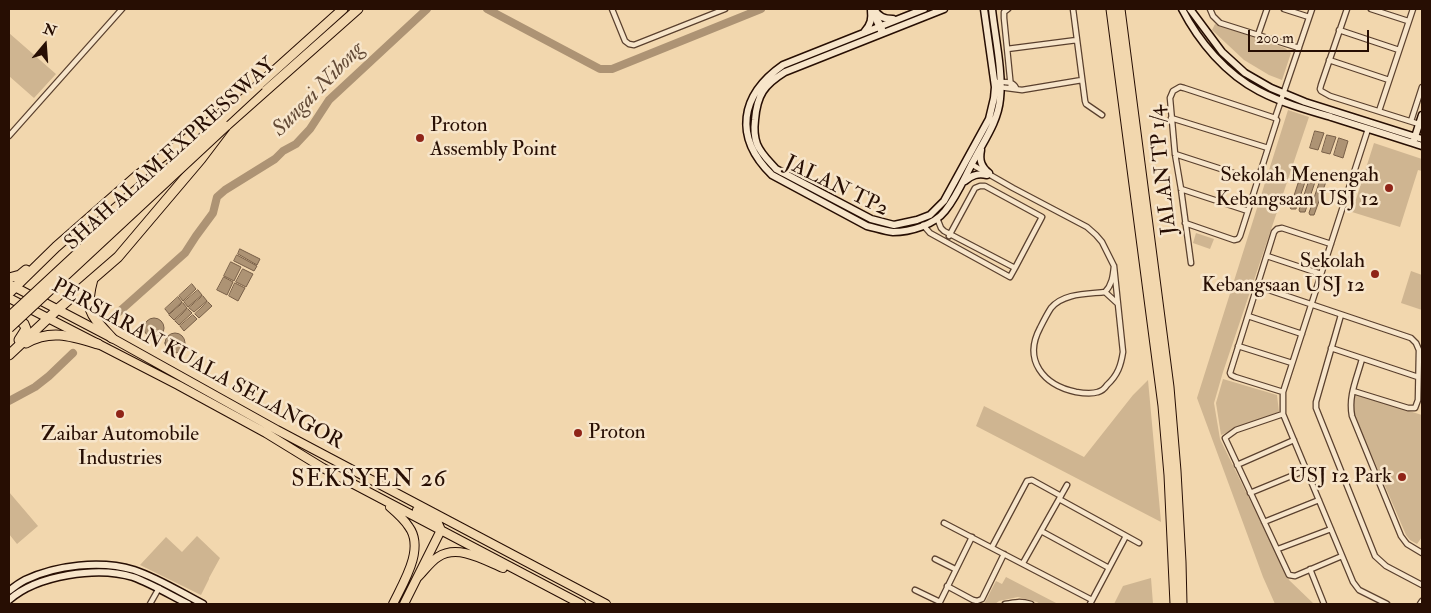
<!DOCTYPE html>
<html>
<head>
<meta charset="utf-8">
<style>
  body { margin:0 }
  #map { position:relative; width:1431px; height:613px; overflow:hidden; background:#f2d7ae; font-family:"IM FELL Double Pica",serif }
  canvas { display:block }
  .frame { position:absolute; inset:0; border:10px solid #270e03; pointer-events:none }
  .north { position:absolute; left:20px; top:20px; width:50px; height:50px; -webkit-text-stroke:4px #f7e5ca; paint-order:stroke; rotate:18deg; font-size:14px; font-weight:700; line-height:20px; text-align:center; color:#270e03 }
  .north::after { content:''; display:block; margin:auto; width:18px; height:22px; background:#270e03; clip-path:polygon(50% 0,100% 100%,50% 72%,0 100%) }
  .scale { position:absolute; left:1248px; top:30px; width:121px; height:22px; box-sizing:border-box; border:2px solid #270e03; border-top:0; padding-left:6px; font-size:15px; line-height:18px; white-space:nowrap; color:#270e03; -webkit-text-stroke:4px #f7e5ca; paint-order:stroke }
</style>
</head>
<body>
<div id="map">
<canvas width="1431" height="613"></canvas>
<div class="frame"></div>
<div class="north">N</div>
<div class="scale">200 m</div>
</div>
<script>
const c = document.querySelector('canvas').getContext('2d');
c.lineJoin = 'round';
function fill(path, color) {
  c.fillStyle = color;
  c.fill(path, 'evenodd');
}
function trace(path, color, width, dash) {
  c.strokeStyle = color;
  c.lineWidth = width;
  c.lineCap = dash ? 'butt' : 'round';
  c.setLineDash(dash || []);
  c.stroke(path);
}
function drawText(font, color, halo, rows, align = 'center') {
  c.font = font + ' "IM FELL Double Pica",serif';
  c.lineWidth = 5;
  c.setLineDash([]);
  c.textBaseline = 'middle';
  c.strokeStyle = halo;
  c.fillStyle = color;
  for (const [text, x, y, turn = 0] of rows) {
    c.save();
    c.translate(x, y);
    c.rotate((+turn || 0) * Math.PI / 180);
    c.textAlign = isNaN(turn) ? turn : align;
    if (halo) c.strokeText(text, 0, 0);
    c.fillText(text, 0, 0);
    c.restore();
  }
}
const green = new Path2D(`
  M1215,24L1285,48L1291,53L1282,80L1269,75L1244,60L1212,30Z
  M9,33L56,74L34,98L9,76Z
  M1288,110L1309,117L1223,372L1214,403L1220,439L1289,580L1314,604H1275L1263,577L1197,398Z
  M1374,143L1422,159V171L1418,170L1400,227L1352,212Z
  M1196,233L1214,239L1210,249L1193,243Z
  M1411,271L1422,275V310L1401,303Z
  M1223,379L1277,395L1279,412L1221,435L1216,403Z
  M1148,380L1161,522L976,426L984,406L1084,457L1133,395Z
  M1354,394L1422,415V537L1417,544L1410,540L1406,535L1355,416L1353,408Z
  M9,492L38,526L17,544L9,534Z
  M197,536L220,558L209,578V579L201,595L140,565L166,537L182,552Z
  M1006,577L1058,604H1040L1037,602L1018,597L999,601L995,604H984L996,581L1002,584Z
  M1151,578L1153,604H1114L1123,586Z`);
const water = new Path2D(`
  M1315,131L1324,133L1318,150L1310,148Z
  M1327,135L1336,137L1330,154L1322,152Z
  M1339,138L1348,141L1343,158L1334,155Z
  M1304,170L1307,171L1308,173L1296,209H1291L1290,208L1302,171Z
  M1313,172L1316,173L1317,176L1305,212H1300L1299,210L1311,174Z
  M1323,175L1326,176L1327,179L1314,215H1310L1309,213L1321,177Z
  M240,249L260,259L257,265L238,254Z
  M237,255L257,266L254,271L234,261Z
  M231,262L241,267L234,281L224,276Z
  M243,269L253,274L246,287L236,282Z
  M224,277L233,282L227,295L217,290Z
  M235,283L245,288L238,301L229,296Z
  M192,284L196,289L183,301L179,296Z
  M198,290L202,295L188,307L184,302Z
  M203,296L207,301L194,312L189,308Z
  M178,297L182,302L169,314L165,309Z
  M208,302L212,306L199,318L195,314Z
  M183,303L187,308L174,320L169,315Z
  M188,309L192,313L179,325L175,321Z
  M193,315L197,319L184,331L180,326Z
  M144 328a10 10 0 1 1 20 0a10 10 0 1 1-20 0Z
  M165 343a10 10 0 1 1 20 0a10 10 0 1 1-20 0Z`);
const river = new Path2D(`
  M487,9L600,69H612L761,9
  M111,319L185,253L196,236L213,213L217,197L225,190L275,159L283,151L296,144L310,129L329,100L427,9
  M9,401L35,387L49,376L73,353`);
const street = new Path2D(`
  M612,9L625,41L629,44L634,45L725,9
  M1008,9L1004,12V18L1011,88
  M1073,9L1085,101L1086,104L1102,115
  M1210,9L1213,16L1220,23L1299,48
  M1284,9L1309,17
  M1347,9L1321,85L1320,89L1321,91L1330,96L1422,125
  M1371,9L1408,21
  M875,12L884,32
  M873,14L881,33
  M1339,30L1399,50
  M1258,35L1267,9
  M1007,49L1077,40
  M1329,60L1389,80
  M998,82C1006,82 1013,81 1016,88
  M999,87L1022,90L1082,80
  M1379,111L1413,9
  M1171,118L1268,148
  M1411,121L1422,87
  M1368,129L1283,392V414L1353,582L1359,590L1387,604
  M9,136L122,9
  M1175,154L1258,181
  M971,164L1013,188L1087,227L1096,235L1102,242L1114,266L1123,352C1121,365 1118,375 1107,385C1105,388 1102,391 1098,392C1092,394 1082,393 1076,392C1043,385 1023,360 1040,328C1043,322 1047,314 1051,308C1063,293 1088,294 1105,292C1112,285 1113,276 1114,266
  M1181,189L1248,211
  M1185,223L1234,240L1238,239L1240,236L1277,120L1275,118L1312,9
  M923,225L930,233L1010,277L1015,268L944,231L941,228L937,218
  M949,236L975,188L980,186H985L1042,217L1015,268
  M1267,256L1321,274
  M1191,263L1181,189L1175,154L1170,98L1173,91L1180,87L1184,88L1275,118
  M1257,286L1411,338L1416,343L1419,350L1418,400L1415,408H1408L1353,391
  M1105,292L1117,303
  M1341,315L1316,402V408L1375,556L1386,566L1422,585
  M1248,316L1302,334
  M1238,346L1292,363
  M1331,348L1418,377
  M1362,359C1357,378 1348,396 1352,416L1401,536L1407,544L1422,553
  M1283,392L1235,377L1231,375L1230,373L1274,232L1277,229L1282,228L1331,244
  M1283,414L1236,430L1225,438L1289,575L1295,576L1342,556
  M1237,465L1294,440
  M1250,493L1306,470
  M1059,499L1139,543
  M1264,522L1319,500
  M944,523L1092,600
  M1041,531L1109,568
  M992,547L1027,481L1032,480L1061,496
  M1278,549L1331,529
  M935,559L955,569
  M1023,563L1067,485
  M1310,569L1324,604
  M947,586L973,600L977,601L982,599L1004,554
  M915,590L940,602
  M150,604L159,588
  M939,604L972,537
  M1005,604C1015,602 1021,601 1031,604
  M1090,604L1126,536
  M1420,604L1422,601`);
const secondary = new Path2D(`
  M874,9C879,17 884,19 893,19
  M924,9L783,65C740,95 733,137 772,175L867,226C876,228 884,231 893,232C910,232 934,225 945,211C958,195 965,176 975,158C985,139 998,121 1000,99C1003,72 995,37 992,9
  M944,9L785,72C764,85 757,95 755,120C754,128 754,136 757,144C761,154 769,161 776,169L871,219L894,225L917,220L930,215L944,201L989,119L994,98L995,87L984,9
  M1182,9C1199,42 1226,74 1259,91C1282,103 1307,110 1331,117C1362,127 1392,136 1422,146
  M1190,9L1222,52L1245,73L1271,88L1305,102L1422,139
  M865,31C871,24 872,19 871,10
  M1414,140L1422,115
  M981,150C979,160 981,167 989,173
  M965,181C972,175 978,173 987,175
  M9,591C14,587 19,583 25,580C56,565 101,560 134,570C158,578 180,592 203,604
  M9,600C37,575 98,566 133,577C152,584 170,595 188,604`);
const primary = new Path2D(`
  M9,284L112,338L277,430L606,604
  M9,298L178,385L266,433L323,468L581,604
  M390,507C397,513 404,519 409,527C425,549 403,583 393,604
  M417,510L437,521L441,530
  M418,577C425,570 430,562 438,557C458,544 484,560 503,568
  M404,604L441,530`);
const highway = new Path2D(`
  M1111,9L1163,406L1169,475L1175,604
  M1120,9L1169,387L1176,471L1181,562L1182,604
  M254,89L343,9
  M9,278L20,275L26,270
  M93,279C84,311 91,315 112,338
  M9,293L56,247L138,175L235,103
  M13,316L24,324L26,329L19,340
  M26,343C51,329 71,336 98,344
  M9,355L58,309L118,257L201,159L226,126L358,9`);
const highwayBridge = new Path2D(`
  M9,317L259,85
  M9,328L226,126`);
const markers = [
  [420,138,5,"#8f2418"],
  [1389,188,5,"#8f2418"],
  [1375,274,5,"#8f2418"],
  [120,414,5,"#8f2418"],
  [578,433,5,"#8f2418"],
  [1402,477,5,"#8f2418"]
];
const poiNames = [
  ["Proton",430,126,"left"],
  ["Assembly Point",430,150,"left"],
  ["Sekolah Menengah",1379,176],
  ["Kebangsaan USJ 12",1379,200],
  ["Sekolah",1365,262],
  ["Kebangsaan USJ 12",1365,286],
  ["Proton",588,433,"left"],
  ["Zaibar Automobile",120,435,"center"],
  ["Industries",120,459,"center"],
  ["USJ 12 Park",1392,477]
];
const streetNames = [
  ["SHAH ALAM EXPRESSWAY",171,155,-42],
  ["JALAN TP 1/4",1164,170,-96],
  ["JALAN TP2",836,187,26],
  ["PERSIARAN KUALA SELANGOR",197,365,29]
];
const waterNames = [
  ["Sungai Nibong",319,90,-46]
];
const quarterNames = [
  ["SEKSYEN 26",369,481]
];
fill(green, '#cfb591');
fill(water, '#ad9374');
trace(water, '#775e47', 1);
trace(river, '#ad9374', 8);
trace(street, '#5a402e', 7);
trace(secondary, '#270e03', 9);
trace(primary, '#270e03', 10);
trace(highway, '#270e03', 11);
trace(street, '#f7e5ca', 4.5);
trace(secondary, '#f7e5ca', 6);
trace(primary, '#f2d7ae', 8);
trace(highway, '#f2d7ae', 9);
trace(highwayBridge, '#270e03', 11, []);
trace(highwayBridge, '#f2d7ae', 9);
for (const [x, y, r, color] of markers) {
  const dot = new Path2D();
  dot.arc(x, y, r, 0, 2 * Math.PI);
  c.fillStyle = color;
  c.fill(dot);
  trace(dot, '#f7e5ca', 2);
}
drawText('21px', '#270e03', '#f7e5ca', poiNames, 'right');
drawText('21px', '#270e03', '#f7e5ca', streetNames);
drawText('italic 22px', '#634a36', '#f7e5ca', waterNames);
c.letterSpacing = '1px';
drawText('24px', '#270e03', '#f7e5ca', quarterNames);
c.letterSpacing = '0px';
</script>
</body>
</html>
